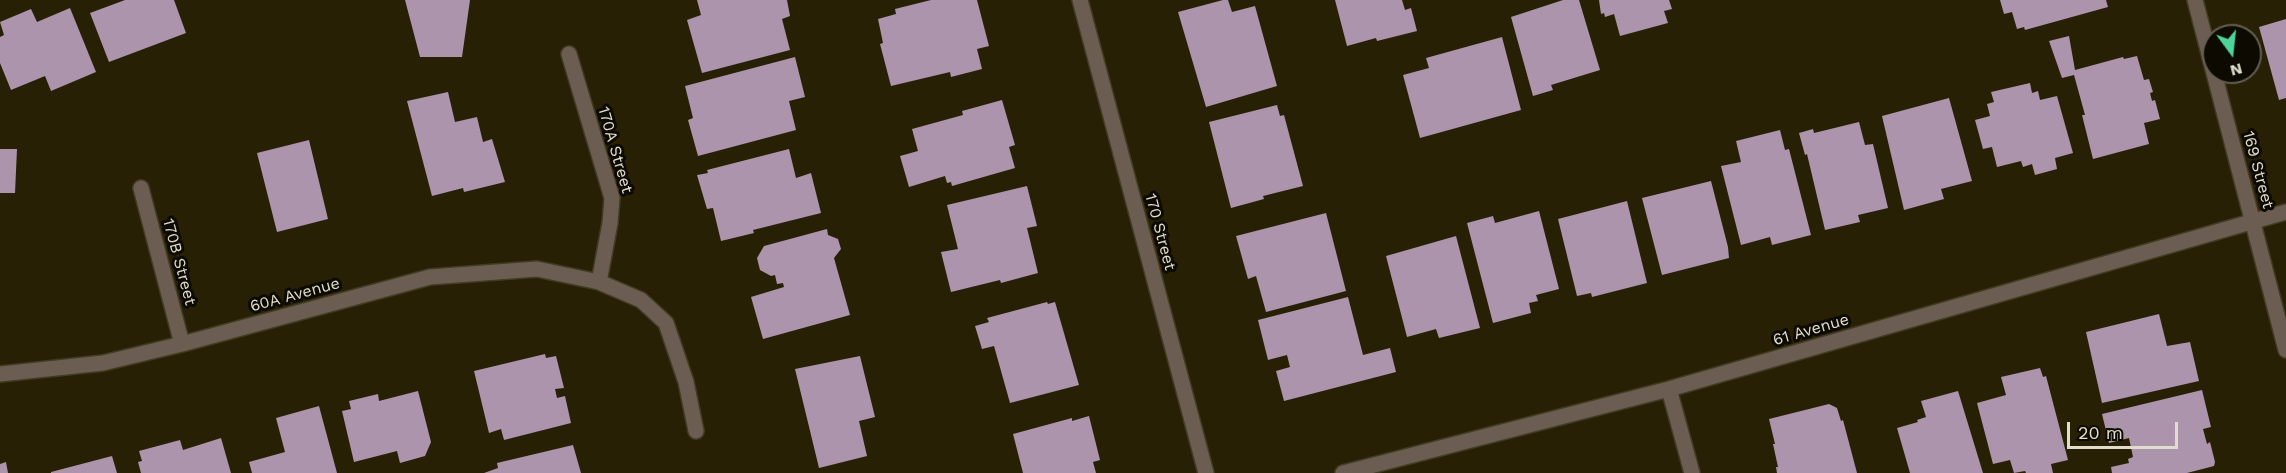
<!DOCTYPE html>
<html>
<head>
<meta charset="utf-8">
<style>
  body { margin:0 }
  #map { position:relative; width:2286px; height:473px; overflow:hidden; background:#282005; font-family:"Work Sans",sans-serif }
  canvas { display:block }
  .north { position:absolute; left:2202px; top:24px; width:60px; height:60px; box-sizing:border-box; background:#0d0a02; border:2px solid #625e53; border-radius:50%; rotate:165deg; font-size:16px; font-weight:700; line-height:24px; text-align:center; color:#e1ddcd }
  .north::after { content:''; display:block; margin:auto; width:21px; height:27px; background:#4ed399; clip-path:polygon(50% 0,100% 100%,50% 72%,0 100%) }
  .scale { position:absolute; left:2067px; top:422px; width:111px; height:27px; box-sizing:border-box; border:3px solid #e1ddcd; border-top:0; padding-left:8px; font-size:18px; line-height:21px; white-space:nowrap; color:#e1ddcd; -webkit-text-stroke:4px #0d0a02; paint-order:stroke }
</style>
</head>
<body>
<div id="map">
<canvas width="2286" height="473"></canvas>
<div class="north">N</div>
<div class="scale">20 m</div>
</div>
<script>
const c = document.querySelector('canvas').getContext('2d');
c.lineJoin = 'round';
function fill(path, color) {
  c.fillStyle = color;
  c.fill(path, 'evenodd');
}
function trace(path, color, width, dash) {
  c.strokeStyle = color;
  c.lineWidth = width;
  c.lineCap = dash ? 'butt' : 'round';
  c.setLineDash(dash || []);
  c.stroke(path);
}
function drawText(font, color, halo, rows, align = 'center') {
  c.font = font + ' "Work Sans",sans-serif';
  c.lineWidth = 6;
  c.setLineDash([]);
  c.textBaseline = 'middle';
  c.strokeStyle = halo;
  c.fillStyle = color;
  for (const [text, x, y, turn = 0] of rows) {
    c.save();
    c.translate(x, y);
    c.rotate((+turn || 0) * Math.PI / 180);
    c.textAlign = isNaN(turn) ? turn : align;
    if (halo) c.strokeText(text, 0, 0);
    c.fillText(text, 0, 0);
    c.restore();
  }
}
const building = new Path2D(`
  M125,0H174L186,33L109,62L90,13Z
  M405,0H470L462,57H420Z
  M697,0H787L790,16L782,19L790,50L702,73L687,20L701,15Z
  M931,0H977L989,46L977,49L982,69L951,77L950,72L891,86L880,44L883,43L878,19L896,14L895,9Z
  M1223,0H1228L1232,12L1255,6L1277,86L1206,107L1178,12Z
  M1335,0H1402L1405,10L1411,8L1417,31L1377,41L1376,38L1347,46Z
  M1563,0H1579L1600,70L1551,85L1553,90L1533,96L1511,17Z
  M1599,0H1669L1672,9L1664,11L1668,23L1620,36L1614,14L1605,17L1604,13L1601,14Z
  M2000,0H2106L2108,7L2025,30L2024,27L2017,29L2012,12L2004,14Z
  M70,8L96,72L51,91L45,76L11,90L0,63V37L4,35L0,22L31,9L37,22Z
  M2286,19V98L2279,100L2259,27Z
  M2069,36L2075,70L2123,57L2124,59L2137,56L2144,80L2149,79L2153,92L2150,93L2152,101L2155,100L2160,119L2144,123L2149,144L2093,159L2082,115H2085L2074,75L2062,78L2049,41Z
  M1502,37L1521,110L1420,138L1403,75L1429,68L1426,58Z
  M795,57L805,97L789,101L796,130L698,156L688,120L693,118L685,86Z
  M2030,83L2032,93L2038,91L2040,100L2057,96L2073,153L2055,158L2057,169L2035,175L2032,164L2023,167L2021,161L1997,167L1992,147L1983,149L1975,120L1990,116L1987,104L1994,102L1991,92Z
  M448,92L455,122L477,117L483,142L492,139L505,182L464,192L463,188L432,196L407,101Z
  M1949,98L1972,181L1941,189L1944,199L1904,210L1882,116Z
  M1002,100L1015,145L1009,147L1015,168L952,186L951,182L947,183L945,176L909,187L900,156L918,151L912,129L963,115L962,111Z
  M1277,105L1280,116L1284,115L1303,186L1263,196L1264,199L1231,208L1209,122Z
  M1859,122L1865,145L1873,144L1888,208L1858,215L1860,222L1825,230L1807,154L1805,155L1799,133L1813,129L1814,133Z
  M1780,130L1785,150L1789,149L1811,235L1772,245L1770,237L1741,245L1721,166L1741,162L1736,141Z
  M309,140L328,219L277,232L257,153Z
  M0,149H17L15,193H0Z
  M789,149L796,178L811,173L821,213L753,230L754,233L721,241L713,208L707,209L697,175L708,173L707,170Z
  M1711,181L1728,247L1729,258L1662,275L1642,198Z
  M1027,186L1037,226L1027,228L1038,273L1001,283L1000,280L951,292L941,252L958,249L947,205Z
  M1627,201L1647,283L1592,297L1591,293L1577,296L1558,219Z
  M1539,211L1559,289L1536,295L1538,301L1529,303L1531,313L1493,323L1467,223L1493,216L1495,223Z
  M1326,213L1346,291L1266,312L1256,276L1248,279L1236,236Z
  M827,229L828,235L838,239L841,249L834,258L850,315L763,339L751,297L784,287L783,283L777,284L775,275L771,276L760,270L757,258L764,246Z
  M1456,236L1480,328L1439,338L1436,329L1407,337L1386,256Z
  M1348,297L1363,355L1390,348L1396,372L1284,401L1276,371L1290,367L1287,355L1268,360L1258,320Z
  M1047,302L1048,304L1055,302L1079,385L1010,403L994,346L982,349L975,326L989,322L987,318Z
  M2159,314L2167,346L2190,342L2199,381L2102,403L2086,332Z
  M545,354L546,358L556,356L564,388L555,389L557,398L565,396L571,423L504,440L501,429L489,433L474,371Z
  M860,356L875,417L859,421L867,456L819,468L795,369Z
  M2040,368L2043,377L2046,376L2068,460L2051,464L2053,473H2026L2025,471L2014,473L2010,460L1993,464L1977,403L2006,395L2001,377Z
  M2202,390L2211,427L2203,429L2207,444L2210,442L2215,462L2214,466L2187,473H2112L2111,467L2129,463L2128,459L2133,457L2129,438L2109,443L2102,414Z
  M418,391L431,442L425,456L400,463L397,451L354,462L342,411L351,409L349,401L378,394L379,401Z
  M1958,391L1983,473H1910L1897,428L1918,422L1917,420L1926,417L1921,401Z
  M1829,404L1837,408L1841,421L1843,420L1857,473H1777L1776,467H1778L1773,444H1775L1769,419Z
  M319,406L337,473H252L249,462L285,452L276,418Z
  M1089,416L1100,460L1093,462L1096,473H1023L1013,434L1072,418V421Z
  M221,438L231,473H141L138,462L142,461L139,451L180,440L183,450Z
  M573,445L581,473H484L498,468L497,463Z
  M112,456L117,473H51V472Z
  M6,462L8,473H0V464Z`);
const minor = new Path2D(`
  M1080,0L1206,473
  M2195,0L2286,350
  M569,54L612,198L610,223L599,282
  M141,188L182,344
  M0,374L103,363L182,344L430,277L537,269L599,282L641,300L666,323L686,382L696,431
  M1669,389L1692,473
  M1343,473L1669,389L2286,212`);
const streetNames = [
  ["170A Street",615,150,74],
  ["169 Street",2258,170,75],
  ["170 Street",1160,232,75],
  ["170B Street",179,262,75],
  ["60A Avenue",295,295,-15],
  ["61 Avenue",1811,330,-16]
];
fill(building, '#ac94ac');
trace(minor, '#423a21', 18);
trace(minor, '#6b5d51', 15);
drawText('16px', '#e1ddcd', '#0d0a02', streetNames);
</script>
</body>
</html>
